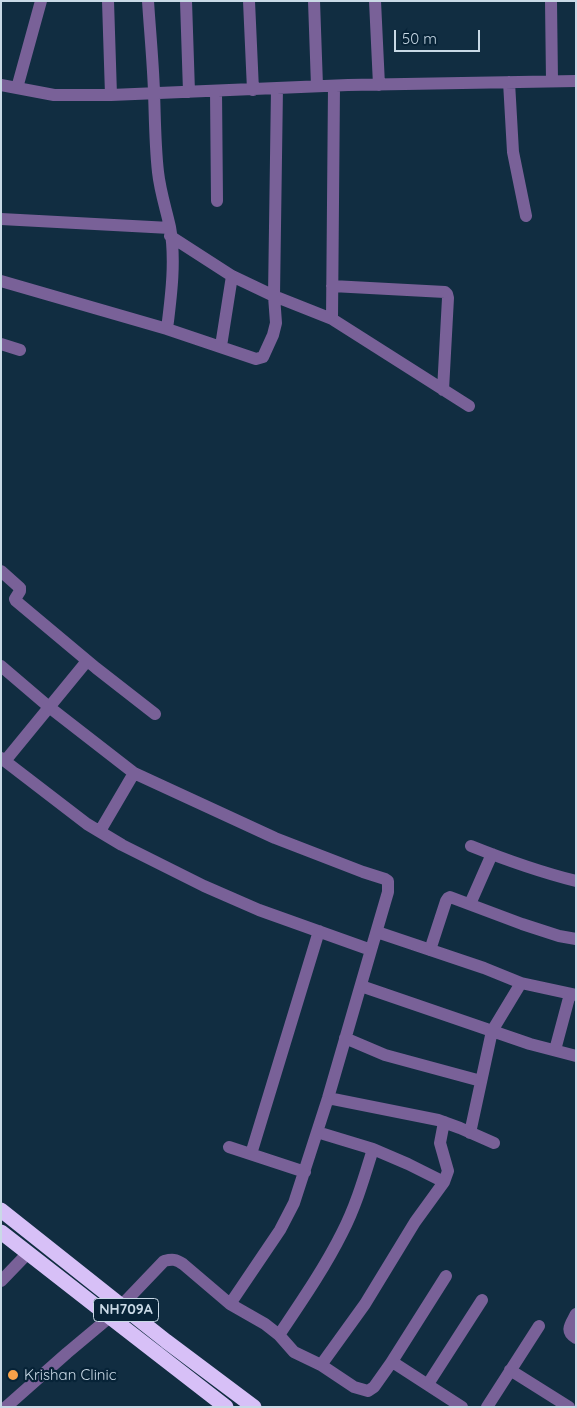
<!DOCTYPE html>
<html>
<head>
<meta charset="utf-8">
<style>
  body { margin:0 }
  #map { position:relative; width:577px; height:1408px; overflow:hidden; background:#112d41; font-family:Quicksand,sans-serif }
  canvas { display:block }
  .frame { position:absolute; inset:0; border:2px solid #c9d9e6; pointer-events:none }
  .scale { position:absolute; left:394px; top:30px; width:86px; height:22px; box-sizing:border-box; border:2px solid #c9d9e6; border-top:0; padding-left:6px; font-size:15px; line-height:18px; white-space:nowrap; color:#c9d9e6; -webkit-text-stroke:4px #072337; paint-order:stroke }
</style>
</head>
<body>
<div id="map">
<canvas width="577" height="1408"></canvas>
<div class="frame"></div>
<div class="scale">50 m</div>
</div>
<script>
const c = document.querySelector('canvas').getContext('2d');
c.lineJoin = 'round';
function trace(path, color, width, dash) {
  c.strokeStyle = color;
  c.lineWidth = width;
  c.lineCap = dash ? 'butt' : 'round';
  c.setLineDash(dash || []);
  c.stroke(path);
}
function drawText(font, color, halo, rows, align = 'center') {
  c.font = font + ' Quicksand,sans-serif';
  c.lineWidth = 4.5;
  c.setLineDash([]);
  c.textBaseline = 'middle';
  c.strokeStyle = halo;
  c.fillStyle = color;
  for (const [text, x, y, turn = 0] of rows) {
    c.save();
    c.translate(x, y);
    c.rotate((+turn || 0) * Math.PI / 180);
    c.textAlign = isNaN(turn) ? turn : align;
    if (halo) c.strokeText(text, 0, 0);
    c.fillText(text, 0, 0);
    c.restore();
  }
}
const minor = new Path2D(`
  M108,1L111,95
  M148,1C150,32 153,62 154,92C155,119 155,145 158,172C160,191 166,209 170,227C176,260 171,297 167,329
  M186,1L189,92
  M249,1L253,90
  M314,1L317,86
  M375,1L379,85
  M551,1L552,81
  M509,82L513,152L526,216
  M1,85L54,95H111L348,85L576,81
  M17,88L41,1
  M216,91L217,201
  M1,219L170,228
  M170,236L232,276L274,296L332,319L469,406
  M1,281L167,329L256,359L263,357L273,335L276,323L274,296L277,88
  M332,286L445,292L447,294L448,298L443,390
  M332,319L334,86
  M1,344L20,350
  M221,346L232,276
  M1,571L20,588V591L15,599L16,601L96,668L155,714
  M1,666L49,707L134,773L275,838L363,872L385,879L388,881V892L371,950
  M1,758L87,824L122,845L204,886L259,910L371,950L328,1098L294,1203L280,1230L230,1304L183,1264C176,1259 172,1259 164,1261L121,1306
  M5,761L87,661
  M100,831L134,773
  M471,846C506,860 540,872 576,881
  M470,904L492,854
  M377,932L484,968L521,983L576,995
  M430,950L446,901L448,898L450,897L522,924L559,936L576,939
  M361,986L530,1044L576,1056
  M345,1038L385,1055L481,1081
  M555,1050L570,994
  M328,1098L438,1120L460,1128L494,1143
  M317,1132L373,1149L408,1164L444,1182
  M470,1133L492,1031L521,983
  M229,1147L305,1172
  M251,1154L319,931
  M1,1281L28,1253
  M230,1304L265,1324L279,1335L294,1352L321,1365L354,1387L368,1391L374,1387L391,1363H394L462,1407
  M576,1314C571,1324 564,1331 576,1338
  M279,1335C301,1302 324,1269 342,1233C356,1206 364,1178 373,1149
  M391,1363L446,1276
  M321,1365L365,1304L415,1222L444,1182L448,1171L440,1143L444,1122
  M510,1370L569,1407
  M428,1384L482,1300
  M6,1407L67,1353L110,1317
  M487,1407L539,1326`);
const highway = new Path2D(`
  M1,1210L166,1341L254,1407
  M1,1232L110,1317L226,1407`);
const markers = [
  [13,1375,6,"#f7a149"]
];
const shields = [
  [126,1310,65]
];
const shieldNames = [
  ["NH709A",126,1310]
];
const poiNames = [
  ["Krishan Clinic",24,1375]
];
trace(minor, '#796198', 12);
trace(highway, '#d7c0f7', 15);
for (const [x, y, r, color] of markers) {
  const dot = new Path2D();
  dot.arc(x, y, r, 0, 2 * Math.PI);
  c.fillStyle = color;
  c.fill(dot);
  trace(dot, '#072337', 2);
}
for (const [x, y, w] of shields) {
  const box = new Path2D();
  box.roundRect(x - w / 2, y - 11.5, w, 23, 4);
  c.fillStyle = '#072337';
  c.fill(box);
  trace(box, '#c9d9e6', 1);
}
drawText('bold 14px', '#c9d9e6', null, shieldNames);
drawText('15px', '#c9d9e6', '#072337', poiNames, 'left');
</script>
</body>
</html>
